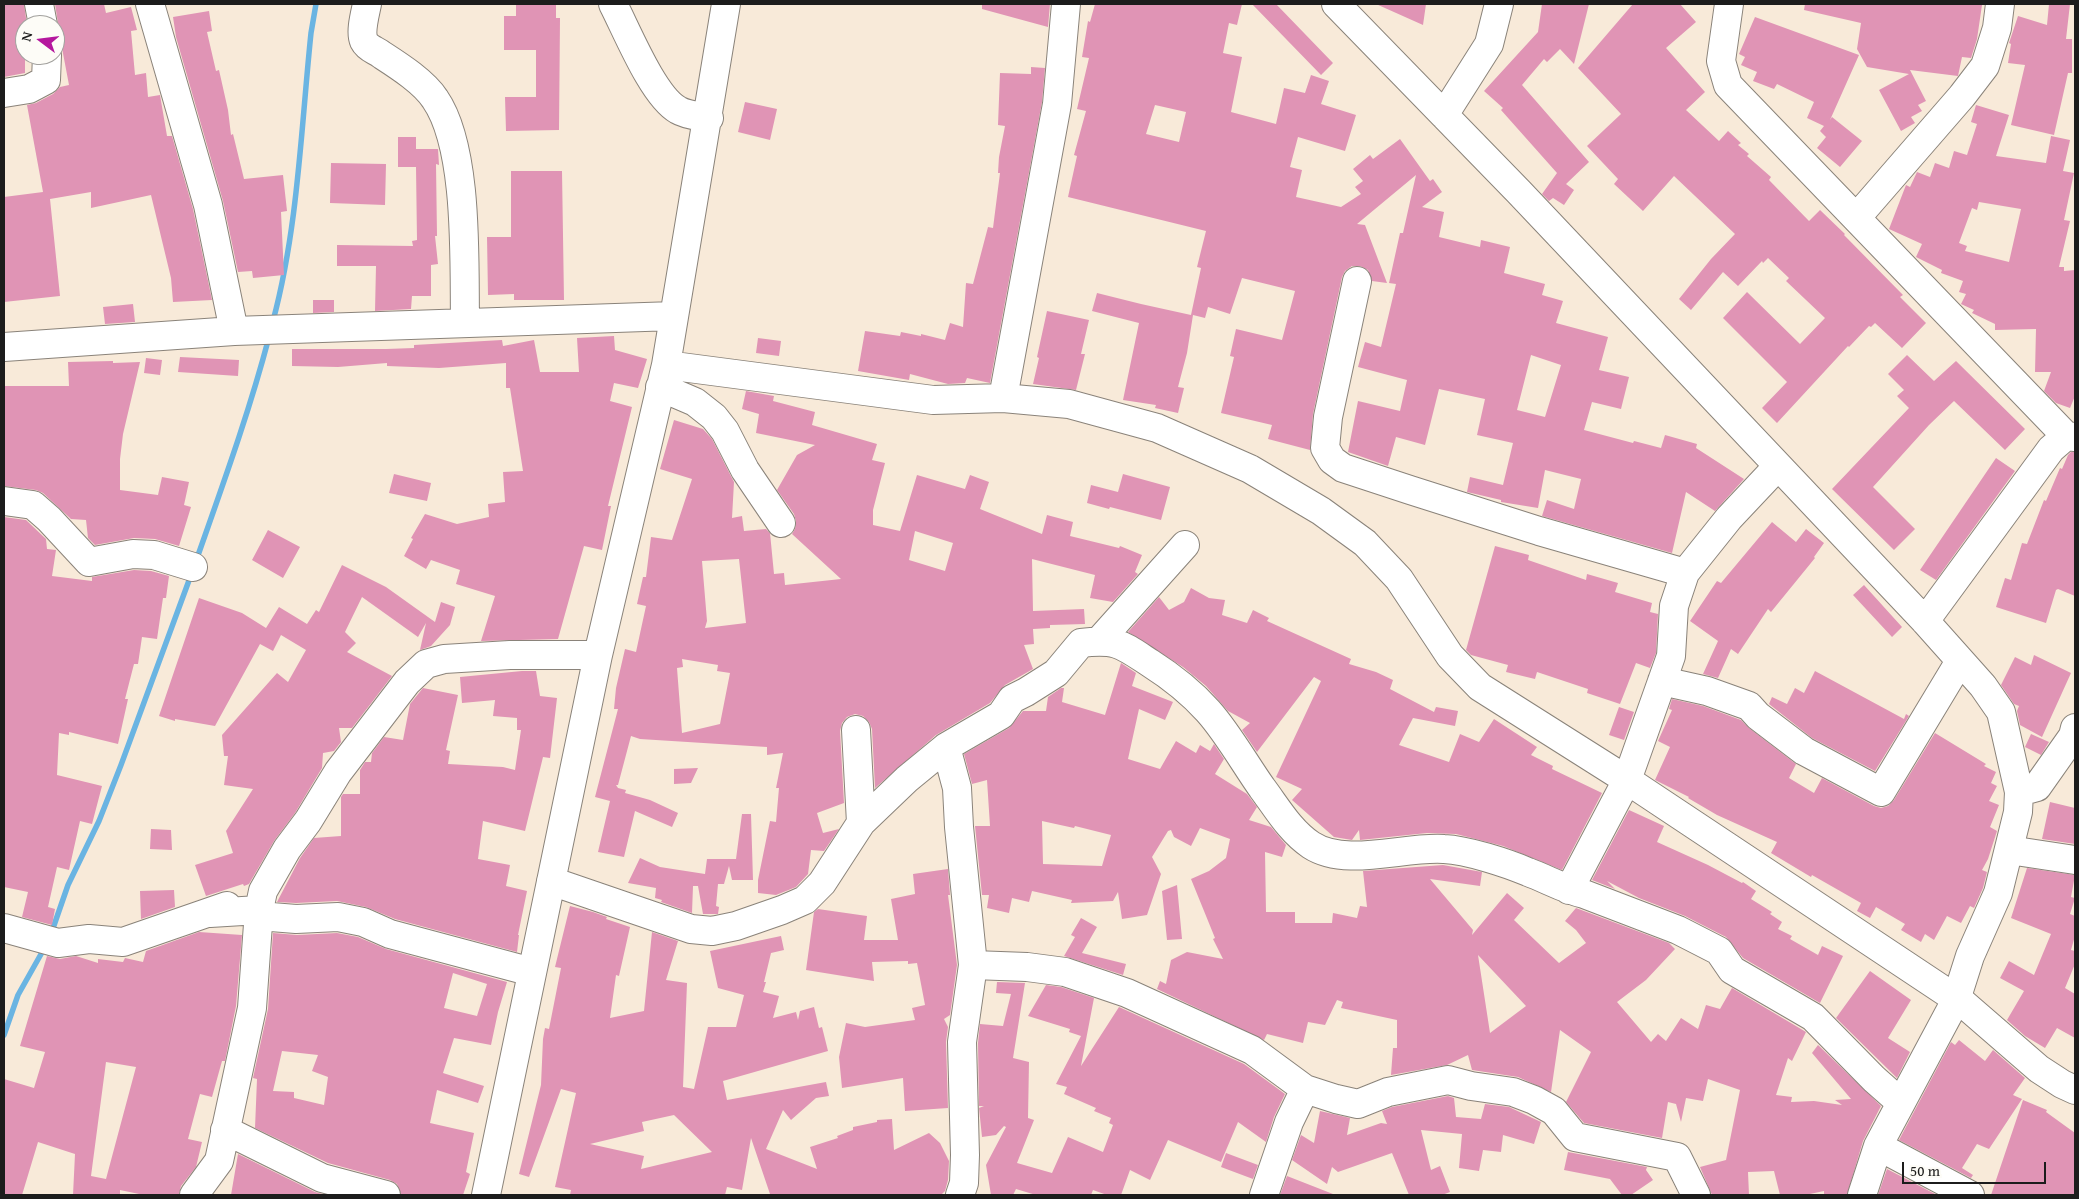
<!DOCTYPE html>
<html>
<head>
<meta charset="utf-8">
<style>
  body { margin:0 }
  #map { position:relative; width:2079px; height:1199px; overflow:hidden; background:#f8ead9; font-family:"Gentium Book Plus",serif }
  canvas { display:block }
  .frame { position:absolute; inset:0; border:5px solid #1c1c1c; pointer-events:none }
  .north { position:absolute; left:15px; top:15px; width:50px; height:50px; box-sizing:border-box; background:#fdfcf7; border:1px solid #a3a29f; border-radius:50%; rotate:285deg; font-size:14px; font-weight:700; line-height:20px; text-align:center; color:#1c1c1c }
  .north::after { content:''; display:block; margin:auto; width:18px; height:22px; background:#b5179e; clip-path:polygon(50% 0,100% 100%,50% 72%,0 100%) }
  .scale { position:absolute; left:1902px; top:1162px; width:144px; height:22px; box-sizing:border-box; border:2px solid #1c1c1c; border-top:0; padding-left:6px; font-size:15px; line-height:18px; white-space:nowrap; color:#1c1c1c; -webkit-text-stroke:4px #fdfcf7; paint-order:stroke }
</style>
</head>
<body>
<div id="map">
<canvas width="2079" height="1199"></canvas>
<div class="frame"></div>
<div class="north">N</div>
<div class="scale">50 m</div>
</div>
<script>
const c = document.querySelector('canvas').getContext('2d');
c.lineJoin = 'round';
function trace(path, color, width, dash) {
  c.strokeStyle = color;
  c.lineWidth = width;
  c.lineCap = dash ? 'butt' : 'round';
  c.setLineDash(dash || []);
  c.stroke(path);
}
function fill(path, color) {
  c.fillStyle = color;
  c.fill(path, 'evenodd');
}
const stream = new Path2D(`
  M273,321C298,228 301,129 311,33L316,4
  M196,561C222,487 249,413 269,337
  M51,934L68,885L99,821L121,765L191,575
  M4,1035L18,995L45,947`);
const building = new Path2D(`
  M4,4H24L27,25H25V73L4,77Z
  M55,4H104L106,13L131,7L137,30L131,31L135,75L146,73L148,97L160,95L167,136H172L193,209L212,300L173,302L171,278L151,195L91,208V192L50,199L60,296L4,302V197L43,192L27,105L36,103L53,94L60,87L69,85L62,48L57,44L55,34L58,23Z
  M516,4H556V18H560L559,130L506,131L505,97H536V50H504V16H516Z
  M982,4H1050L1048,27L982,9Z
  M1095,4H1242L1237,25L1229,23L1223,53L1242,57L1231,112L1276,124L1284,88L1305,93L1311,75L1329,81L1321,104L1356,115L1345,151L1298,137L1290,167L1302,170L1296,197L1341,207L1361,194L1355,187L1363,181L1353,169L1370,155L1373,159L1400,139L1430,181L1433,179L1442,192L1422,207L1444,212L1439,237L1480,247L1481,240L1510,247L1504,273L1545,284L1542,295L1563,301L1556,323L1608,337L1599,370L1629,377L1621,409L1592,402L1584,430L1633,443L1634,441L1661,448L1665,435L1697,444L1696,448L1744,479L1715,511L1686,492L1672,553L1542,516L1547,500L1574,509L1581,479L1545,470L1538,508L1501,502V500L1467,492L1470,477L1503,485L1513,443L1477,435L1485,399L1439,389L1425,445L1396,437L1388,466L1348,452L1358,401L1400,411L1407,380L1358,367L1365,342L1381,347L1396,284L1389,283L1400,233H1403L1416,175L1357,224L1365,225L1387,283L1372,281L1368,270L1360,266H1352L1345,271L1342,277L1313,414L1310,450L1268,439L1272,425L1221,413L1234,357L1230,356L1236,329L1282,340L1295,291L1242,278L1230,314L1208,307L1205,318L1193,315L1187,353L1178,387L1184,388L1178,413L1155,408L1156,405L1123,400L1139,323L1092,311L1097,293L1141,304L1191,315L1201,268L1197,267L1206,231L1068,197L1077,156L1074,155L1086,111L1077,109L1089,58L1082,57L1088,21L1090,22ZM1155,105L1186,112L1179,142L1146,134ZM1531,355L1561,365L1545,417L1517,410Z
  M1252,4H1276L1333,63L1321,75Z
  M1376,4H1426L1423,25Z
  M1542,4H1589L1574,64L1560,49L1547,62L1544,59L1522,85L1589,162L1566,184L1574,190L1564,205L1553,198L1549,201L1542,194L1557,173L1501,110L1503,108L1484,91L1538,32Z
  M1633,4H1680L1696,22L1666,48L1705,92L1686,110L1719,141L1728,131L1741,143L1738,145L1749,154L1747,156L1771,177L1769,180L1809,221L1820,210L1845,234L1844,235L1903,295L1900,297L1926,323L1902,348L1875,323L1871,327L1869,326L1849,347L1848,346L1777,423L1762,408L1787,382L1723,318L1747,292L1800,344L1825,318L1786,281L1789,278L1768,258L1763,263L1762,261L1738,286L1723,272L1691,310L1679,299L1711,259L1735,234L1674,176L1643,211L1614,184L1618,179L1587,146L1621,114L1578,68Z
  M1805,4H1972L1982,5L1977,39L1971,58L1962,57L1958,76L1910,70L1926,101L1918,105L1922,111L1911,117L1915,123L1901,131L1879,90L1909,74L1867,67L1857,49L1861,23L1804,10Z
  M2049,4H2070L2066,39H2072V73H2068L2054,135L2011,125L2025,65L2008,63L2011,44L2009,43L2018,16L2047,25Z
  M209,11L212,31L207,32L216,71L219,70L228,110L231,135L233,134L244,179L283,175L287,211L281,212L284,275L253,278L252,271L238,272L223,201L176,37L173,17Z
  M1755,17L1859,55L1830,120L1832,117L1862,141L1840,167L1817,148L1826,137L1820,131L1824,126L1807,118L1814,102L1777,84L1774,89L1753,81L1757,72L1741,65L1745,57L1739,54Z
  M1031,67L1045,68L1042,102L990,383L967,378L965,383L948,384L910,374L909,380L858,371L865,331L900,336L901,332L921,336V334L945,340L950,323L963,327L966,283L973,284L988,227L993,228L1000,173H998L999,157L1005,126L998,125L1000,73L1031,74Z
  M745,102L777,109L770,140L738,132Z
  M1976,105L2009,115L1996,156L2046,163L2051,136L2070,140L2063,171L2074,173L2064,220L2070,221L2059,267H2064V271L2075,270V396L2070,408L2056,403L2044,391L2051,372H2035L2036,329L1995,330V324L1972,313L1974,310L1961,304L1966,294L1959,292L1963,281L1941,273L1942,270L1916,257L1922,244L1889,229L1906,185L1910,187L1917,172L1930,177L1935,163L1949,168L1954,151L1967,155L1977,124L1971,122ZM1979,202L2021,209L2009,262L1965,251L1967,246L1959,243L1972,208L1977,210Z
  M398,137H416V149H438L439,165L436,164L437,236H435L438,264L431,265V296H412L411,309L375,311L376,266H337V245L413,246L412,241L417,240L416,167H398Z
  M331,163L386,164L385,205L330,203Z
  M511,171H562L564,300H514V294L488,295L487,237H511Z
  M313,300H334V312L313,313Z
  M133,304L135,322L105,324L103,307Z
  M1047,311L1089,320L1081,354H1085L1076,390L1033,384L1039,358L1037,357Z
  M614,336L615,350L647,359L638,388L614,383L610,401L632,407L608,506H611L602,550L584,546L558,639L481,641L495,596L456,584L460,570L431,560L426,569L404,556L413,539L411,538L425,514L457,524L489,517L488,504L505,502L503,472L523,471L510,388H506V363L439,368L387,366V363L338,367L292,366V349H386L414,348V345L502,340L503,346L534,340L540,372H579L577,338Z
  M758,338L781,341L779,356L756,353Z
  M1907,355L1934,381L1956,361L2025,429L2005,450L1954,401L1929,425L1873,487L1915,529L1894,550L1832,489L1909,408L1897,396L1904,390L1888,374Z
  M180,357L239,360L238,376L178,372Z
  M146,358L162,360L160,375L144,373Z
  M113,361V363L140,362L123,434L120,459V490L158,495L162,477L189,482L184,505L191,507L179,546L155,539L134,538L95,545L88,538L86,520L71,519L43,493L36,490L4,486V386H69L68,362Z
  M746,391L774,396L773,401L815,412L812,425L877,444L872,460L885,463L873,510V525L900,531L917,475L965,489L970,475L989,482L980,509L1042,534L1047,515L1073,522L1070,536L1119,548L1120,546L1142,555L1135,572L1138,574L1113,602L1090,598L1095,575L1032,559L1033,611L1084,609L1085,624L1050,625V628L1033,629L1034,644L1024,645L1033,669L1005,685L990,703L936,735L875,788L872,729L869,722L863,716L855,714L847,717L842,723L840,731L844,803L817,813L823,833L839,829L824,851L811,850L808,874L796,887L776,895L758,893V880L770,821L776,822L779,788H776L783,753L767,755V747L640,739L631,736L618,785H616L618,788L626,790L625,793L650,800L678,813L672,827L635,811L624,857L598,852L610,801L595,797L618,709H614L616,688L625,649L636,652L646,606L637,604L643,577H646L651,537L672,540L692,479L660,469L674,420L703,429L712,439L734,482L732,518L742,516L744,531L766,529L770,533L774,574L784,573L785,585L841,579L792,534L795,529L796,521L794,514L777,490L797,455L815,445L756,433L759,414L742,409ZM915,531L953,543L945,571L909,560ZM739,559L746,623L705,628L707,621L702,561ZM682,659L718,665L717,671L730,673L720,724L682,733L677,668L683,667Z
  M2071,452H2075V596L2058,589L2056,590L2046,623L1996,607L2005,578L2011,580L2022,543L2027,544L2044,500L2046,501L2060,468L2062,469L2068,455Z
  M1996,458L2015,471L1936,580L1920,570Z
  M394,474L431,483L427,501L389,493Z
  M1123,474L1170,487L1161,520L1110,507L1109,509L1087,503L1091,485L1118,492Z
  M4,517L26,520L46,539L47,549L56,550L52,576L92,581V577L134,570L151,571L169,576L166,598H163L157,639L142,637L138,664H134L125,699H128L118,744L69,732V735L59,733L57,775L102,786L92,824L80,821L69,870L57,867L48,907L55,909L52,925L22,917L28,892L4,887Z
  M1772,522L1796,542L1806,529L1824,543L1814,557L1815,558L1771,612L1768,609L1738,654L1731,649L1718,678L1703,674L1718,641L1690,621L1717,581L1721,583Z
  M268,530L300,547L283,578L252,560Z
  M1495,546L1529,555L1528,560L1586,580L1587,574L1618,583L1615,592L1652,603L1650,612L1658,614L1656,653L1650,668L1636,663L1620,704L1587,693L1588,689L1537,672L1535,679L1506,672L1508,665L1471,655L1466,650Z
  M342,565L386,587L435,622L441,602L455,607L450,625L431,646L420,650L426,623L418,637L362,597L345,632L356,643L347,652L392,676L352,728H339L341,742L334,751L323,753L322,768L295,813L274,841L249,884L244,886L243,884L206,896L195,865L233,853L226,831L253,789L224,785L228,756H224L222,735L277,673L288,682L306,650L281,635L273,651L260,644L215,726L175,719V721L159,716L199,598L242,613L266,628L279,607L307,624L316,610L319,612Z
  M1864,585L1902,627L1892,637L1853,595Z
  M1191,588L1209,598L1225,600L1222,615L1247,623L1253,610L1269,618L1267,621L1351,659L1349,664L1376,672L1393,680L1390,689L1434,712L1436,707L1458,711L1455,726L1413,718L1399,745L1449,762L1460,734L1479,742L1494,719L1537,747L1531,755L1553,766L1552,769L1602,793L1562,870L1503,846L1456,834L1427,833L1360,840L1359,830L1352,840L1334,837L1292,800L1302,789L1276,777L1321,681L1314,677L1257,752L1242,730L1250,723L1228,711L1206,686L1183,667L1128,632L1159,597L1169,610L1184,602Z
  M2034,655L2071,673L2042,737L2020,725L2017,711L2019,706L2014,704L2001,685L2015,657L2031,665Z
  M1121,663L1136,673L1132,686L1173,702L1165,720L1139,709L1128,759L1160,769L1176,741L1196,753L1200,745L1210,751L1214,744L1224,759L1215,774L1247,794L1257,807L1249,820L1271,827L1286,845L1282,857L1265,852L1266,912H1295V923H1332L1333,913L1357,918L1360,906L1367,907L1363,871L1443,865L1482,872L1480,886L1430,879L1473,930L1472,935L1507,893L1524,908L1514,920L1559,963L1586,943L1576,930L1565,921L1576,908L1669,943L1675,949L1646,980L1617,1002L1651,1042L1658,1034L1666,1041L1681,1018L1698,1029L1706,1005L1720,1009L1732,988L1806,1032L1792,1061L1788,1058L1776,1095L1792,1097L1791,1102L1814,1101L1842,1105L1835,1100L1851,1099L1812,1053L1818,1045L1881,1106L1863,1141L1847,1195H1824V1191L1805,1195H1780L1774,1171L1748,1172L1749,1195H1712L1700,1167L1726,1160L1740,1090L1708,1079L1703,1101L1686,1098L1681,1122L1676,1104L1668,1102L1662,1138L1584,1123L1566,1102L1591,1052L1560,1030L1551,1092L1518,1077L1472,1070L1468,1055L1447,1065L1391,1075L1393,1048H1397V1020L1341,1008L1343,1002L1337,1000L1325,1025L1308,1022L1303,1043L1267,1034L1264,1040L1157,989L1160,981L1166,984L1171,960L1187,952L1223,959L1213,939L1215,938L1191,879L1209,871L1226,858L1230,839L1200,828L1191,846L1174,837L1171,830L1168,831L1152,857L1161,874L1147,915L1122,919L1118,892L1113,901L1071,903L1072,900L1032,891L1029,902L1012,898L1009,913L987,908L989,895H982L975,826H990L987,780L972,784L964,754L1009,728L1023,711H1046L1048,697L1061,688H1064L1062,702L1105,715ZM1042,821L1074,828L1075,826L1111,835L1102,866L1043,864ZM1478,955L1526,1006L1490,1033Z
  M522,671H536L540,696L557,698L550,758L543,757L525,831L483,821L478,859L510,865L506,886L527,891L518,935H519L517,952L395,919L366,907L337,901L296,903L277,902L300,858L314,838L341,836V797L343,794H360V770L365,762H371L372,753L384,737L403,740L410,704L423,688L458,695L446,750L450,751L448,764L503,767L515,770L521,730H517V718L493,716L495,700L462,703L460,677Z
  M1815,671L1904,719L1906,714L1909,716L1875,771L1812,738L1769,704L1772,697L1787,704L1795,688L1804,693Z
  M1672,699L1703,706L1741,720L1749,728L1796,764L1789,778L1814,793L1822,778L1874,806L1881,808L1888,806L1894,800L1935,733L1986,764L1984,766L1996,772L1991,783L1997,786L1989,801L1999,805L1990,827L1997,831L1988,859L1982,870L1987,872L1983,888L1974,908L1970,906L1961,923L1947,916L1934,940L1925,934L1921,942L1901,930L1905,924L1876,907L1870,918L1857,911L1861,903L1812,875L1811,877L1771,853L1777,842L1717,815L1688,798L1689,797L1655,780L1670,747L1658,741L1672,710L1669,709Z
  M1619,707L1634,712L1624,740L1609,735Z
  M2031,734L2049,742L2041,755L2025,747Z
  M698,768L691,783L674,784V769Z
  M2050,802L2075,808V844L2042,839Z
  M1629,810L1664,826L1657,842L1708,865L1742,883L1743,882L1756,891L1751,899L1772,912L1770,914L1782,922L1778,929L1792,936L1790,939L1818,955L1822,946L1843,956L1820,1003L1743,958L1726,937L1685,916L1639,898L1607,881L1615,889L1592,880Z
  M742,814H751L753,880H732L729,866L724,884H718L716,906L719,907L718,914H703L698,886H693L692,913L661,902L662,900L655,898L656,888L628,883L640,858L660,867L705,874L707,859H736Z
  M151,829L171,830L172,850L150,849Z
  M2027,868L2075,875L2071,897L2075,898L2070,914L2075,916V936L2071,950L2075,951V964L2065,988L2075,994V1038L2057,1028L2045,1048L2025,1036L2007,1020L2024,991L2000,978L2009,961L2034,975L2051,934L2011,918Z
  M948,869L950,895H948L957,965L950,1015L944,1019L948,1027L946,1042L948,1108L905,1111L903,1078L842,1088L839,1057L846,1023L865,1027L915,1020L912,1008L925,1005L917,963L908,964V961L872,962L874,981L806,970L814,912L818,909L867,916L864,940H898L891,899L915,894L913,874Z
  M1177,885L1182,939L1167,940L1162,891Z
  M174,890L175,907L141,919L140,891Z
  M570,906L593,912L607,917L606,919L630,927L619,976L616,975L610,1018L644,1011L652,932L678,941L666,980L687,983L683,1087L694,1089L708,1027H736L744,995L718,988L710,951L781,936L784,950L771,953L764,982H766L763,992L779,996L773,1018L796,1012L798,1020L800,1011L814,1007L819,1028L822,1027L828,1051L723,1081L727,1100L826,1082L829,1096L816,1098L791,1120L783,1110L766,1149L817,1169L810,1147L838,1138L837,1136L853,1130V1127L877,1122V1120L892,1119L894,1150L929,1133L940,1143L949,1161L948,1180L945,1191L941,1195L770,1194L751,1138L742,1190L727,1187L725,1195H570L571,1190L555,1187L576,1093L561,1089L529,1177L519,1174L541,1085L543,1039L545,1028L549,1029L561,968L555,967ZM674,1115L712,1152L641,1169L644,1156L590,1144L644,1131L642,1122Z
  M1081,918L1097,927L1082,953L1126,964L1123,975L1064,956L1075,937L1071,935Z
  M199,932L242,935L236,1006L225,1061H222L212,1097L200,1094L188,1139L202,1142L196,1167L181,1186L179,1195H144L120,1190V1195H73L75,1154L38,1142L22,1195H4V1079L34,1088L45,1052L20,1046L47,956L60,959L76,956L98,963V959L123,962L125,958L143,962L146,951ZM106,1062L136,1067L106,1179L91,1176Z
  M273,933L297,935L337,933L358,937L386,949L507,982L498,1012L491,1045L454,1038L443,1073L484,1086L478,1103L437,1090L430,1123L474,1133L466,1172L470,1174L463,1195H401L397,1184L390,1180L328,1163L255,1128L257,1079L253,1078L268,1009ZM453,973L487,984L477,1016L444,1008ZM282,1051L318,1055L312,1071L328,1077L324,1105L294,1098V1092L273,1091Z
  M1870,971L1911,1000L1888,1038L1910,1052L1897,1078L1836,1018Z
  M997,982L1025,983L1013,1058L1029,1062L1028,1118L1034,1120L1017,1163L1052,1173L1068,1137L1103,1152L1113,1125L1109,1123L1111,1118L1094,1111L1096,1108L1064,1094L1067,1087L1056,1084L1081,1036L1069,1032L1070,1029L1028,1016L1046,985L1061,987L1094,998L1081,1066L1119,1007L1244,1064L1285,1094L1274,1117L1266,1142L1238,1122L1221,1162L1168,1140L1150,1180L1130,1170L1121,1195H1107L1093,1190L1091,1195H1036L1016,1189L1013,1195H991L986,1165L1006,1127L1004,1126L996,1135L982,1137L979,1108L984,1106H979L978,1043L980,1024L1003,1026L1011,994L996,993Z
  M1959,1040L1985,1061L1993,1050L2025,1078L2013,1095L2022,1099L1989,1149L1977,1144L1962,1168L1973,1175L1971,1178L1899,1140L1951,1042L1955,1045Z
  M1448,1096L1454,1098L1456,1117L1481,1119L1485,1104L1509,1107L1541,1122L1534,1144L1503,1135L1501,1152L1483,1150L1479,1171L1459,1168L1462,1134L1421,1130L1431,1170L1440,1166L1450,1192L1442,1195H1409L1392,1153L1338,1172L1332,1167L1327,1184L1292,1160L1301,1135L1314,1143L1320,1111L1350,1118L1347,1135L1381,1123L1387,1124L1382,1111L1392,1107Z
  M2023,1100L2047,1110L2046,1112L2075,1133V1195H1991Z
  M1568,1152L1647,1167L1646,1170L1653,1180L1631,1195H1622L1610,1179L1564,1170Z
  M1226,1153L1258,1165L1253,1179L1221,1167Z
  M238,1154L315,1192L326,1195H231Z
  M1887,1169L1937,1195H1878Z
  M1287,1176L1333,1194V1195H1280Z`);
const minor = new Path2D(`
  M39,4L43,25
  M150,4L208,205L234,331
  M367,4C365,14 360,32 364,41C368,49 376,50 382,55C399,66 424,82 435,99C469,148 464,263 465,323
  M613,4C627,31 653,96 678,110C686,115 699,116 709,118
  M1336,4L1519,192L1925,621L1983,686L2001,712L2019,792L2018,812L1998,893L1970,956L1956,1000L1878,1146L1862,1195
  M1729,4L1721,61L1728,85L2066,436L2075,437
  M4,93L29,89L46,80L47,55
  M1444,115L1489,44L1499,4
  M1857,217L1962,96L1985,66L1997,28L2000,4
  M1357,281L1328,417L1325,448L1332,460L1343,468L1410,490L1539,531L1685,573
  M4,347L234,331L674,316
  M666,365L933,400L1003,398L1069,404L1157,428L1250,469L1321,511L1365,543L1399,579L1450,656L1480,687L1627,780L1964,1004L2039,1069L2062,1084L2075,1090
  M660,387L695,402L714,417L725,431L745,470L781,523
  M1003,398L1057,104L1066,4
  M4,501L33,505L49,519L89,562L133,554L154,555L193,567
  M1925,621L2051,449L2066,436
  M1099,641L1185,545
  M1662,681L1707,691L1749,706L1758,716L1804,751L1881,792L1960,661
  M856,730L861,823
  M946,747L957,788L959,827L973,965L962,1042L965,1155L964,1183L960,1195
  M2019,792L2037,787L2073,736L2075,728
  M2009,850L2075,860
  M551,881L691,929L712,931L736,926L782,910L805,900L822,883L861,823L907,779L946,747L1001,715L1012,699L1026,692L1056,673L1081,643C1117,639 1121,644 1150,663C1172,677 1191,692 1208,711C1227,732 1245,764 1262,788C1277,808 1290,831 1311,845C1346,868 1404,846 1444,849C1467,850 1507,863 1528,872C1547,879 1564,889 1584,894L1678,930L1719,951L1732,970L1813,1017L1874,1079L1900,1102
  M1569,890L1627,780L1671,656L1674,606L1685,573L1729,518L1778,466
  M210,913L259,910L271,917L296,919L338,917L363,922L390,934L532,972
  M4,928L58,943L89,939L123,942L227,906
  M973,965L1027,967L1065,972L1127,993L1252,1050L1305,1089L1336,1099L1358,1104L1388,1092L1448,1080L1471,1086L1513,1092L1534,1100L1554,1111L1575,1137L1677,1157L1696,1195
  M225,1130L322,1178L386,1195
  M1878,1146L1970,1195
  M194,1195L219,1161L252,1008L259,910L263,891L287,849L308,821L338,772L407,682L426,664L444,659L510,655H598
  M486,1195L598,655L666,365L726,4
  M1264,1195L1289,1122L1305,1089`);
trace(stream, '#6ab4e2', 5.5);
fill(building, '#e094b5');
trace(minor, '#8a837a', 30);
trace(minor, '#fff', 28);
</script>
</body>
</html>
